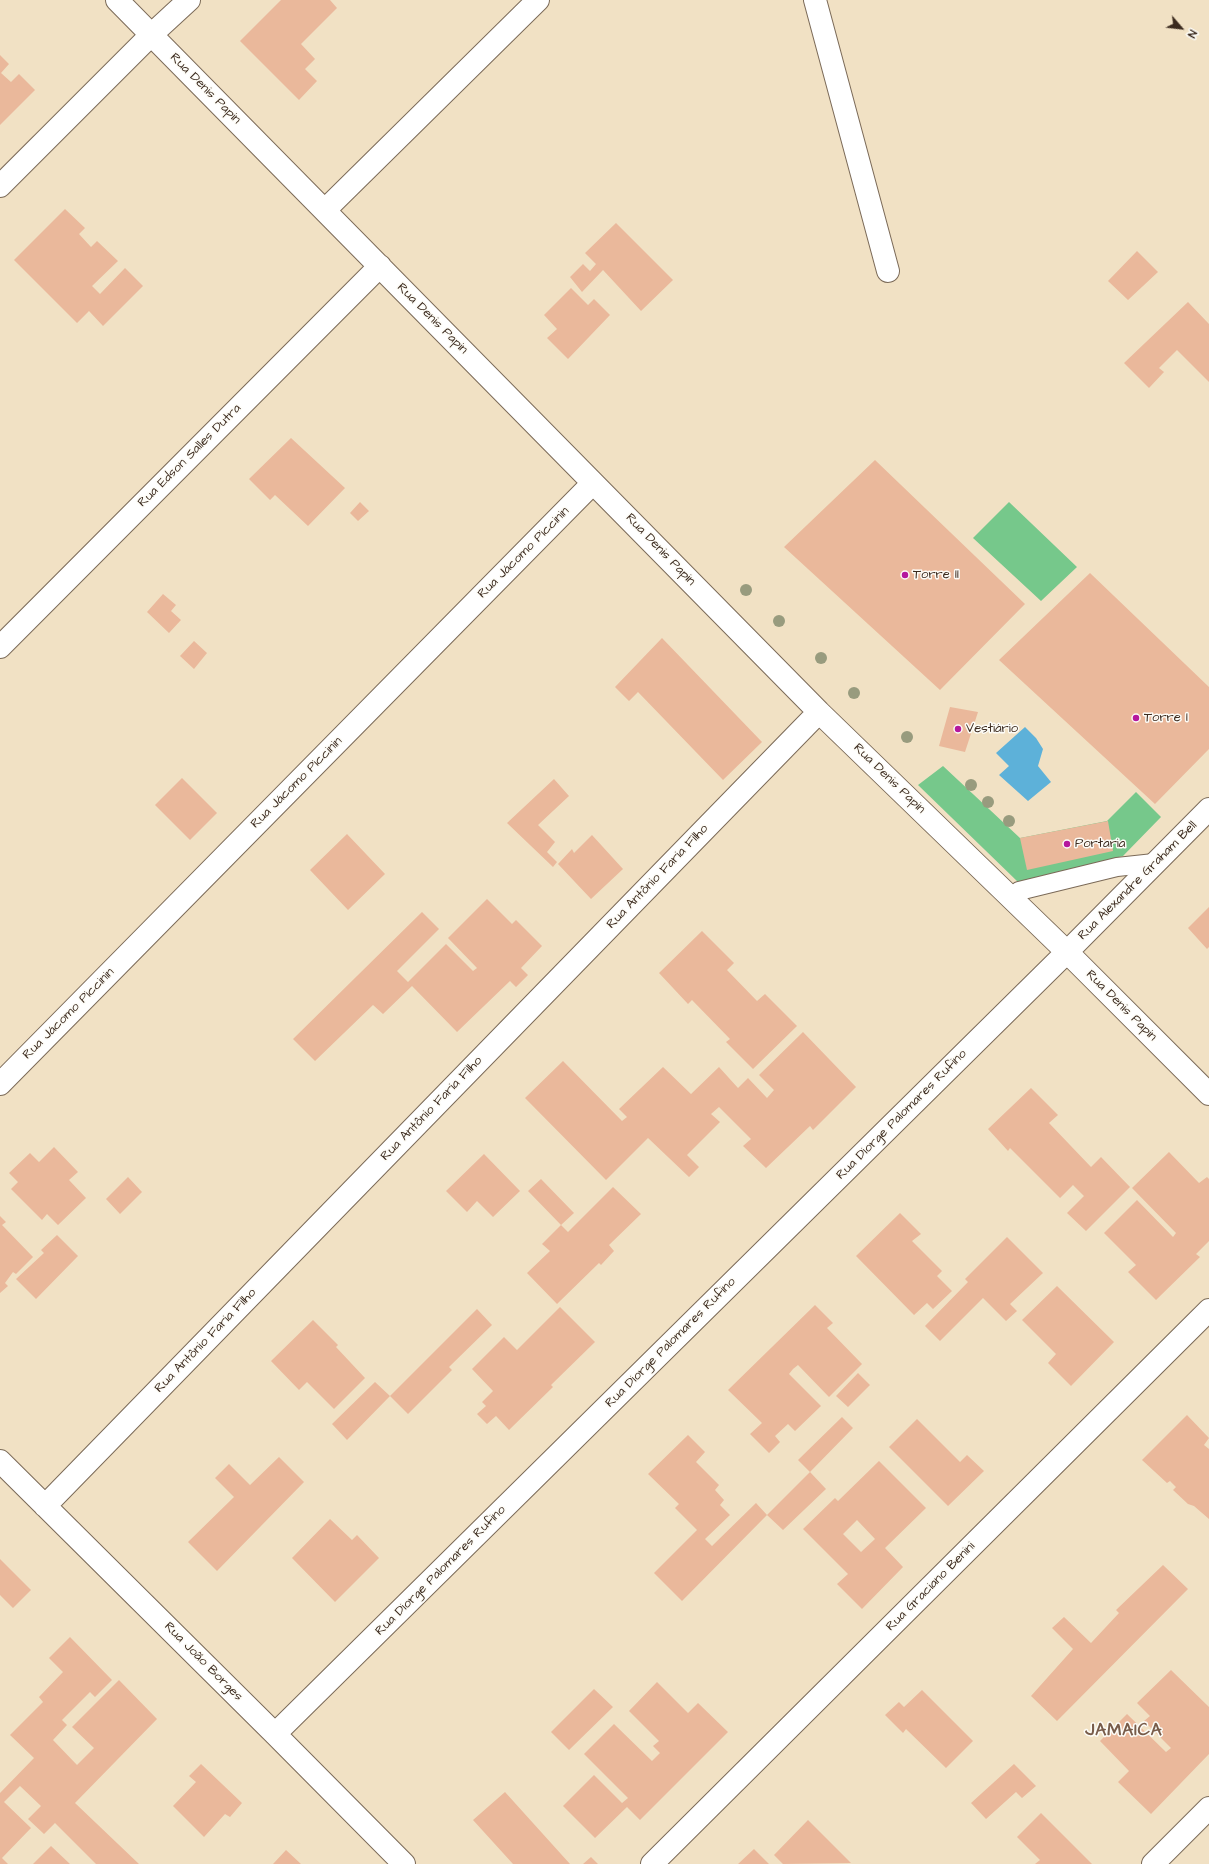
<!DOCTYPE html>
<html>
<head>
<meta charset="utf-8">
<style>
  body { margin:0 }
  #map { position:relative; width:1209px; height:1864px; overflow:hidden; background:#f1e1c4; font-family:"Architects Daughter",sans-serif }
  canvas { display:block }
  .north { position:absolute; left:1161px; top:8px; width:40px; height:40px; -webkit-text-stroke:3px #fdfcf7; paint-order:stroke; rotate:118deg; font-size:11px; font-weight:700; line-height:16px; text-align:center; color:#3b2a1e }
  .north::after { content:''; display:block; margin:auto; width:14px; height:18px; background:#3b2a1e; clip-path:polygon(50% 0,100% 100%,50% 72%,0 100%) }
</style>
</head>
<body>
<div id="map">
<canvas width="1209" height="1864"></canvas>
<div class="north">N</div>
</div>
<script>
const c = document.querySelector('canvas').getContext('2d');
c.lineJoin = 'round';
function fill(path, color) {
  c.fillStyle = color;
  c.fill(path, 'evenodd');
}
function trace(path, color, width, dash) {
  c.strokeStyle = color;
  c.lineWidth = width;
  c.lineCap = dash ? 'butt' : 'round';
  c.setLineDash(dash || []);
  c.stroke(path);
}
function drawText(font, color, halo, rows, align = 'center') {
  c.font = font + ' "Architects Daughter",sans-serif';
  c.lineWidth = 3;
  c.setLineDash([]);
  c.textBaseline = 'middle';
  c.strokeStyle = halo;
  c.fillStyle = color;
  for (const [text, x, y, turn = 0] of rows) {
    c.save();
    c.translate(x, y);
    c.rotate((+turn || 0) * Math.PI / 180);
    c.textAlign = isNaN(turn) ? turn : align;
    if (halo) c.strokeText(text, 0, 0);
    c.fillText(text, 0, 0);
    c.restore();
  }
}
const green = new Path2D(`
  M1009,502L1077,567L1041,601L973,538Z
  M943,766L1020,838L1107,821L1136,792L1161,817L1123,856L1018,882L918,785Z`);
const water = new Path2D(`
  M1025,727L1036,738L1043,749L1038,766L1051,782L1028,801L999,775L1009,766L996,753Z`);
const building = new Path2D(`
  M281,0H330L337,8L301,44L315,59L305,69L317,81L299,100L240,41Z
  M0,55L9,64L1,73L11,82L19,74L35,90L0,125Z
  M65,209L85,228L79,234L91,247L97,241L118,261L92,286L100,294L125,268L143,286L103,326L89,311L77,323L14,260Z
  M616,223L673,280L641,311L603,270L582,292L570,277L583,264L590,271L596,264L585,253Z
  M1137,251L1158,272L1128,300L1108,281Z
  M571,288L588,305L594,299L610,315L568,359L547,338L557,329L544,315Z
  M1188,302L1209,324V382L1177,350L1159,368L1164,372L1149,388L1124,363Z
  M291,438L345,488L308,526L275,495L270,500L249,479Z
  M875,460L1025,604L940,690L784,547Z
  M360,502L369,511L358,521L350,513Z
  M1090,573L1209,687V749L1155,804L999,660Z
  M163,594L176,605L171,611L181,620L169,633L147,612Z
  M662,638L762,742L723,780L638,692L629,701L615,687Z
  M194,641L207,653L194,669L180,656Z
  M950,707L978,712L965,752L939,746Z
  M182,778L217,813L190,840L155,805Z
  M554,779L569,796L538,825L555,842L547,852L557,862L553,867L507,823Z
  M1108,821L1113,851L1027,870L1020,838Z
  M347,834L385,874L348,910L310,870Z
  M592,835L623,869L591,899L558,864L572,849L574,853Z
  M487,899L512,924L516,920L542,946L521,968L528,975L516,987L510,981L457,1032L412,986L383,1014L373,1005L315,1061L293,1039L422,912L439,929L397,971L408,982L446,944L473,971L477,968L448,938Z
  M1209,907V947L1207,949L1188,928Z
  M702,931L734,963L727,970L757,1001L765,994L797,1026L753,1069L726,1042L730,1039L692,1000L688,1004L659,973Z
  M803,1032L856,1087L813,1130L810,1126L766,1168L743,1146L751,1139L719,1107L711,1114L720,1122L687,1155L699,1167L689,1177L648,1138L606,1180L525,1098L563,1061L622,1121L627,1117L619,1109L663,1067L691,1094L719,1067L738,1088L748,1078L767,1098L774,1090L759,1075Z
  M1031,1088L1058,1115L1049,1123L1091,1167L1101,1157L1130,1187L1086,1231L1067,1213L1084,1196L1073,1185L1060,1198L1010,1148L1008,1151L988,1129Z
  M54,1147L78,1172L69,1180L86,1198L58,1225L47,1214L42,1220L11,1189L18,1182L9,1173L30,1153L39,1162Z
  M1169,1152L1199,1183L1207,1177L1209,1179V1241L1196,1254L1200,1257L1156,1300L1128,1272L1136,1265L1104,1233L1137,1200L1173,1237L1176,1233L1132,1188Z
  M484,1154L520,1191L493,1217L477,1201L467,1212L446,1191Z
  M128,1177L142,1192L120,1214L106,1199Z
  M541,1179L574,1213L561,1225L528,1191Z
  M613,1187L641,1214L609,1245L614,1251L601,1265L599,1263L557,1304L527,1273L550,1251L542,1244L561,1225L568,1232Z
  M900,1213L921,1234L912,1241L942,1271L937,1276L952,1291L933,1309L927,1303L914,1315L856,1256Z
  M0,1216L6,1222L2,1225L33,1257L16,1274L13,1272L5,1283L8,1286L0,1293Z
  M57,1235L78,1256L36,1299L16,1279L44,1253L41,1250Z
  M1007,1237L1043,1273L1010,1304L1017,1311L1006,1321L983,1298L940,1341L925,1326L968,1282L965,1279Z
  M1057,1286L1114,1342L1071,1386L1048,1363L1056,1354L1022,1320Z
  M815,1305L833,1323L827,1328L862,1364L829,1397L798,1365L793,1369L789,1374L821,1406L795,1431L788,1424L775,1436L780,1442L769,1453L750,1434L762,1423L728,1390Z
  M560,1307L595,1342L551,1385L553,1387L509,1430L496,1416L487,1424L477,1414L486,1406L482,1402L493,1391L472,1369L504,1337L517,1350Z
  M477,1309L492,1325L449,1367L452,1370L408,1414L390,1396Z
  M313,1320L338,1345L336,1347L365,1378L334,1409L307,1382L299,1390L271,1361Z
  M858,1373L870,1385L848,1407L836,1396Z
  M375,1382L390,1396L347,1440L332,1424Z
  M1187,1415L1209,1438L1204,1445L1209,1449V1519L1194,1506L1188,1504L1173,1490L1176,1487L1170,1481L1167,1483L1142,1460Z
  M842,1417L853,1428L810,1472L798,1460Z
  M917,1419L960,1462L967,1455L984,1471L948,1506L889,1447Z
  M688,1435L705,1452L696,1462L719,1485L715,1490L724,1500L720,1505L730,1515L705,1539L712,1546L756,1503L767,1515L810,1472L826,1489L783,1530L767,1515L682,1601L654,1573L697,1530L675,1508L679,1504L648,1474Z
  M279,1457L304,1482L217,1571L188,1542L234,1497L215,1478L229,1464L250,1485Z
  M879,1461L926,1508L885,1548L903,1567L862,1609L837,1584L848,1574L803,1529L835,1498L838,1501ZM857,1520L875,1539L861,1552L843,1534Z
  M330,1519L352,1540L357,1535L379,1558L335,1602L292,1558Z
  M0,1559L31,1590L13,1608L0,1595Z
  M1163,1565L1188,1589L1057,1721L1031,1696L1073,1649L1052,1628L1064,1617L1091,1643L1119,1613L1116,1610Z
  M70,1637L112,1680L95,1697L90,1692L62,1720L67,1725L53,1740L77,1765L94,1748L72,1727L119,1680L157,1719L75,1803L139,1864H96L55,1823L44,1834L28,1819L41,1806L20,1786L4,1802L31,1828L2,1858L8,1864H0V1793L34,1758L10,1735L43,1702L39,1697L63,1672L49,1658Z
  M1171,1670L1209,1707V1754L1151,1814L1118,1782L1129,1771L1100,1741L1127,1714L1166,1752L1171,1748L1144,1721L1150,1716L1137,1703Z
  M657,1682L688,1713L698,1703L728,1732L640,1820L627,1807L595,1838L563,1806L594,1775L622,1803L628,1798L584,1754L614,1724L652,1761L660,1753L653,1746L659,1741L629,1711Z
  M594,1689L613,1707L569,1750L551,1732Z
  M922,1690L973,1741L946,1768L906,1729L903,1733L885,1715L899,1702L904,1707Z
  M201,1764L242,1803L230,1817L225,1814L204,1837L173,1806L196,1782L189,1776Z
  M1014,1764L1036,1786L1022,1798L1016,1792L986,1819L971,1803Z
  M505,1792L570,1864H513L473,1820Z
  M1041,1813L1092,1864H1035L1040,1860L1017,1837Z
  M808,1820L851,1863L783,1864L774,1855Z
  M51,1846L70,1864H33Z
  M754,1849L769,1864H738Z
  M286,1850L301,1864H273Z
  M591,1857L598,1864H583Z`);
const lane = new Path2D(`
  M1011,898L1019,891L1117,867L1154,863`);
const street = new Path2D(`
  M117,0L819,712L1067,952L1209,1094
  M815,0L888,271
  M0,186L151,35L189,0
  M325,210L538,0
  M0,647L380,266
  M0,1084L593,483
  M0,1461L275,1734L404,1864
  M45,1506L819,712
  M275,1734L1067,952L1209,809
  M652,1864L1209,1310
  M1153,1864L1209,1808`);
const trees = [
  [746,590],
  [779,621],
  [821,658],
  [854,693],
  [907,737],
  [971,785],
  [988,802],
  [1009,821]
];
const markers = [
  [905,575,4,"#b5179e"],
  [1136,718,4,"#b5179e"],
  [958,729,4,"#b5179e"],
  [1067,844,4,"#b5179e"]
];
const streetNames = [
  ["Rua Denis Papin",205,89,45],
  ["Rua Denis Papin",432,319,45],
  ["Rua Edson Salles Dutra",190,456,-45],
  ["Rua Denis Papin",660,550,46],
  ["Rua Jácomo Piccinin",524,553,-45],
  ["Rua Denis Papin",889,779,44],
  ["Rua Jácomo Piccinin",297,783,-45],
  ["Rua Antônio Faria Filho",658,877,-46],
  ["Rua Alexandre Graham Bell",1138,881,-45],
  ["Rua Denis Papin",1121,1006,45],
  ["Rua Jácomo Piccinin",69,1014,-45],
  ["Rua Antônio Faria Filho",432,1109,-46],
  ["Rua Diorge Palomares Rufino",902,1115,-45],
  ["Rua Antônio Faria Filho",206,1341,-46],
  ["Rua Diorge Palomares Rufino",671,1343,-45],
  ["Rua Diorge Palomares Rufino",441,1571,-45],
  ["Rua Graciano Benini",931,1587,-45],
  ["Rua João Borges",203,1662,45]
];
const poiNames = [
  ["Torre II",913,575],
  ["Torre I",1144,718],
  ["Vestiário",966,729],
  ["Portaria",1075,844]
];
const districtNames = [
  ["JAMAICA",1124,1731]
];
fill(green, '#76c88b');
fill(water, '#5db1d9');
fill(building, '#eab89b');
trace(lane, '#7b6a58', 20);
trace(street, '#7b6a58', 24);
trace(lane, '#fff', 18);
trace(street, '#fff', 22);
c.fillStyle = '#989b7e';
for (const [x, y] of trees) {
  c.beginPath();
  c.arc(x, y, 6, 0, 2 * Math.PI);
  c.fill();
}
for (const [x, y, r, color] of markers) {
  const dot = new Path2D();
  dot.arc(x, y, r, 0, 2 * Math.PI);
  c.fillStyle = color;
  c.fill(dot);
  trace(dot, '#fdfcf7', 1.5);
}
drawText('13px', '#3b2a1e', '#fdfcf7', streetNames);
drawText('13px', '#3b2a1e', '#fdfcf7', poiNames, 'left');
c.letterSpacing = '1px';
drawText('bold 17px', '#785c4a', '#fdfcf7', districtNames);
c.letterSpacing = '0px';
</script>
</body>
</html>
